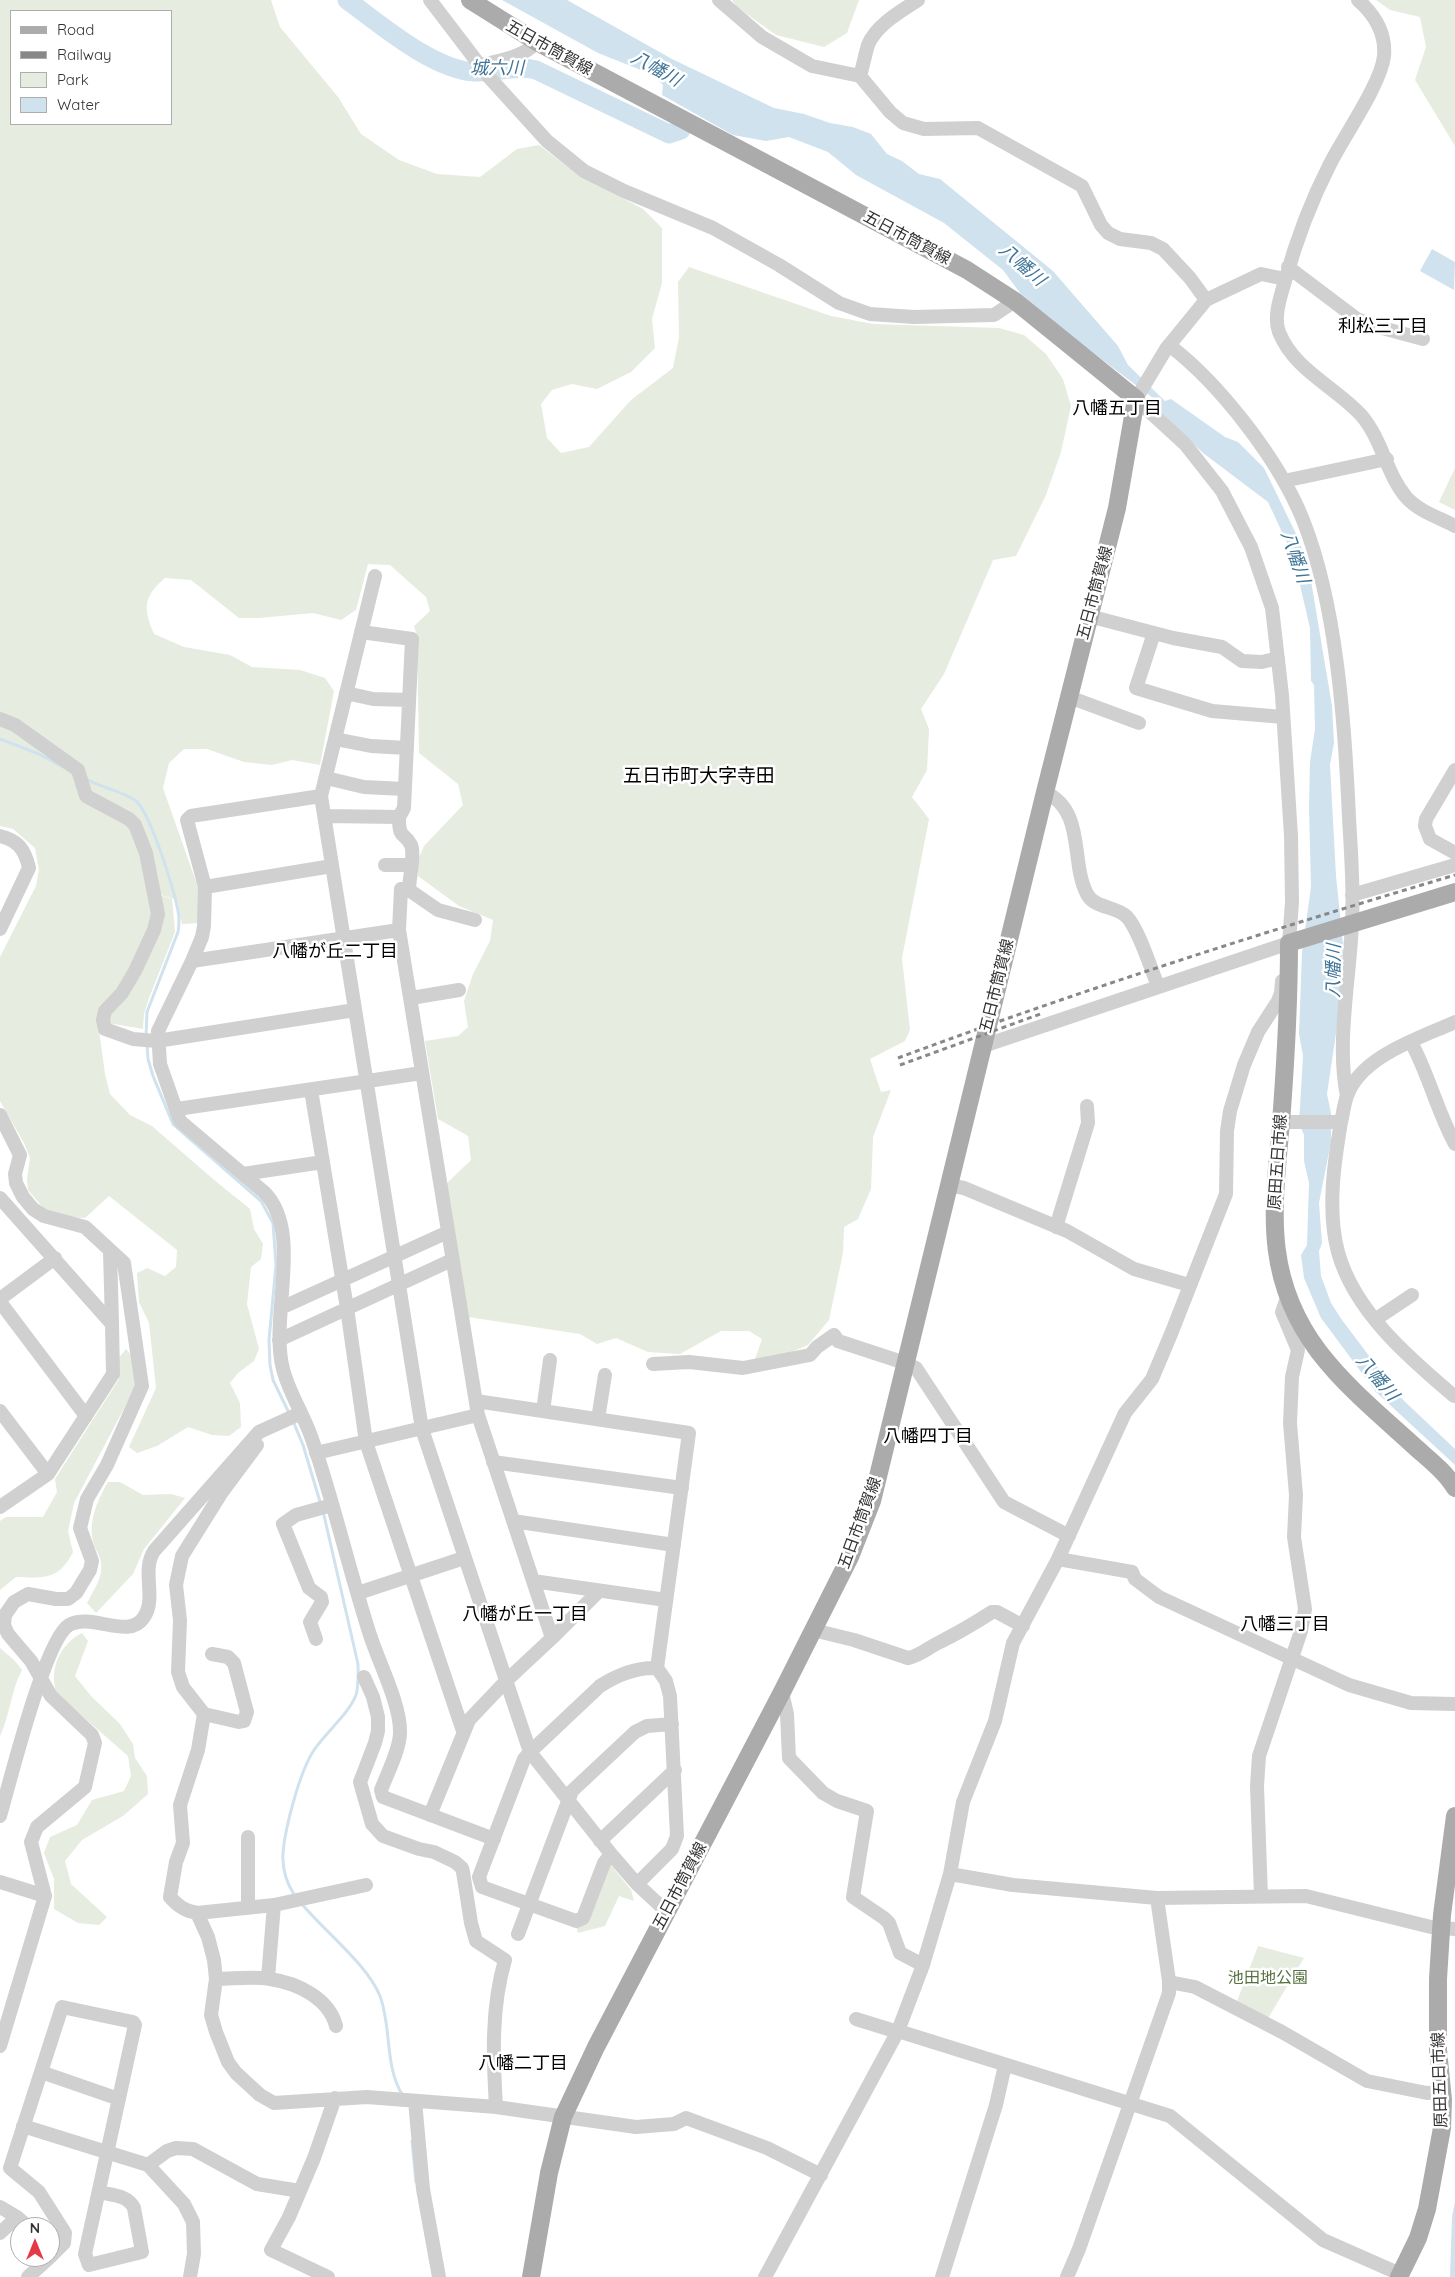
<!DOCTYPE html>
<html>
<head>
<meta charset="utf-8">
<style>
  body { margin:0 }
  #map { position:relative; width:1455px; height:2277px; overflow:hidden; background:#fff; font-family:Quicksand,sans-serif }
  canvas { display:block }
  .legend { position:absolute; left:10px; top:10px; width:162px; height:115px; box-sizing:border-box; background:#fff; border:1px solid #adadad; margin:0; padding:6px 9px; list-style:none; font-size:15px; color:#333 }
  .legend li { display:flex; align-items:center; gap:10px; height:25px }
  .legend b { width:25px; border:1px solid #adadad }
  .north { position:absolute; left:10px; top:2217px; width:50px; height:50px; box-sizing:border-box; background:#fff; border:1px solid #adadad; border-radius:50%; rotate:0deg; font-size:14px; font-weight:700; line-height:20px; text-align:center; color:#333 }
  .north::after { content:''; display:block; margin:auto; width:18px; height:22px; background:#e63946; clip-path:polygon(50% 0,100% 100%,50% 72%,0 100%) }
</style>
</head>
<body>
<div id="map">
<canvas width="1455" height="2277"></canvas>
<ul class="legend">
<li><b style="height:6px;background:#ababab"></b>Road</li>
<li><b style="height:6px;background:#888"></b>Railway</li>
<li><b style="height:14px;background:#e6ecdf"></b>Park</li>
<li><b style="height:14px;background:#cfe2ee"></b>Water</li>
</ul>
<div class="north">N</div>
</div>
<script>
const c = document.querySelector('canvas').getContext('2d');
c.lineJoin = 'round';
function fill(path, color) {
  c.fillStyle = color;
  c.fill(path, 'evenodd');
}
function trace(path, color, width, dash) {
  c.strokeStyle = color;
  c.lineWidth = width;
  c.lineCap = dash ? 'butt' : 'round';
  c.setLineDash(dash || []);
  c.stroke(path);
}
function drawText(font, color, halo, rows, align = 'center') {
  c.font = font + ' Quicksand,"Noto Sans JP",sans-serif';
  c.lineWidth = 5;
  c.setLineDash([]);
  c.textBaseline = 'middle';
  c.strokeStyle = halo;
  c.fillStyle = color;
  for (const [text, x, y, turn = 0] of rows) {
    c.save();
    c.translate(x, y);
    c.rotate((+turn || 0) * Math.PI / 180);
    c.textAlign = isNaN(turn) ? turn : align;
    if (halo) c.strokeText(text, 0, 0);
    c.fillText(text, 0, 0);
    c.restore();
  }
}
const green = new Path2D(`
  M0,0H271L280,27L338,97L361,134L399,160L437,174L480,177L517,149L539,145L577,174L643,209L662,228V283L652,319L655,348L631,372L597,389L572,384L552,390L541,404L547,438L561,453L589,447L631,400L673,368L679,337L678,282L689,267L831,316L873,324L999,328L1024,335L1046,354L1063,379L1071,406L1061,452L1046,495L1016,556L993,560L944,674L921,709L929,729L927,770L912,797L929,819L902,958L910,1030L905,1041L870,1059L881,1092L891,1090L873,1137L871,1189L858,1219L844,1227L843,1253L829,1320L808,1345L776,1359H755L762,1339L749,1331H721L680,1354L648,1352L616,1338L597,1344L580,1334L468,1317L446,1184L471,1160L468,1136L438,1119L425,1041L458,1036L468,1027L464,1001L473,974L490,941L493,920L459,906L418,876V860L424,846L463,805L458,784L419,753L417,635L414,626L430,611L426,597L390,565L368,564L356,610L341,620L313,613L259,618H239L191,580L165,578C143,597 143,608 154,634L184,647L230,655L252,667L300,670L325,678L334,691L320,765L292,760L272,765L244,762L207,749H184L169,763L163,788L200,893V923L182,924L177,900L158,894L149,933L98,1023L105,1074L110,1094L130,1115L152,1126L213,1179L250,1209L254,1229L263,1244L261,1259L251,1267L247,1304L259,1349L254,1361L238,1373L230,1383L240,1403L241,1427L229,1436L212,1435L188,1427L157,1446L137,1453L129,1447L156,1388L149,1323L139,1302L137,1273L147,1268L165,1276L176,1267L177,1250L109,1196L85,1218L63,1217L46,1211L28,1190L27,1179L30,1158L24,1143L0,1101V957L36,886L39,870L35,848L13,829L0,826ZM11,11H171V124H11Z
  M732,0H859L847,33L824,47L776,35L737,7Z
  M1376,0H1455V146L1415,80L1426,47L1420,17L1390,10Z
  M1455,468V510L1439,502Z
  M159,895L172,899L175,932L149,998L144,1014L143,1029L108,1023L109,1015L124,997Z
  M126,1349L132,1356L137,1384L74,1503L68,1531L73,1552C59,1580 44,1578 16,1577L0,1590V1521L6,1517H43L57,1492L55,1479L119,1379L117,1360Z
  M108,1482H120L143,1495L171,1494L185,1498L144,1549L133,1574L96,1613L87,1603C93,1591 103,1578 101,1563C101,1557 96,1551 94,1545C87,1523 97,1501 108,1482Z
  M82,1633L88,1641L75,1676L91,1696L120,1724L133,1744L135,1758L147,1776L148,1794L123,1816L82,1840L65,1861L71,1884L107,1917L99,1925L78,1923L54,1909V1879L44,1853L50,1837L77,1825L92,1800L124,1791L131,1776L128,1756L57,1694C48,1670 60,1644 82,1633Z
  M0,1648L14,1660L22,1670C11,1690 10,1715 0,1736Z
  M609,1865H611L631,1890L634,1901L619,1896L605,1926L578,1933L576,1926Z
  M1258,1946L1304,1958L1267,2020L1236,2004Z`);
const water = new Path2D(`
  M502,0H567L672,59L774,108L804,114L830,123L853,127L871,134L887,154L902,161L919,174L940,179L1053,271L1118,346L1128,365L1165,401L1171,399L1225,437L1238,442L1264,468L1299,540L1310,575L1332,706L1334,743L1330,765L1336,876L1343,944L1339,1013L1327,1094L1331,1113V1142L1319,1203L1322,1243L1319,1251L1321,1276L1331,1303L1342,1320L1400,1397L1455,1449V1465L1376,1392L1321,1318L1304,1278L1301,1255L1307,1245L1309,1183L1304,1161V1135L1299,1123L1303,1056L1299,1034L1302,952L1311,887L1309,808L1310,762L1315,729L1314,685L1311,681L1310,628L1300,585L1289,547L1268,502L1203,453L1154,406L1153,398L1076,340L1020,293L1003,270L944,223L856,175L828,152L789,137L766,141L733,135L662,95L663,85L651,74L598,53Z
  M1432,249L1455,262L1454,290L1420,271Z
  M1455,2202V2277H1450L1452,2216Z`);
const stream = new Path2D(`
  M0,739L39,754L63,767
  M86,779C100,787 125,792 136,801C151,814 176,895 179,917C179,922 179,927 178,932L147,1012L146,1036
  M147,1045L148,1059L153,1076L173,1124L261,1201L273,1223L276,1265L269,1340L270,1365L273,1380L289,1413
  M293,1421L303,1445L321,1505
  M295,1896C287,1884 282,1868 283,1853C285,1827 300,1771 314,1750C326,1732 348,1715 356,1695C359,1685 358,1674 358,1664L323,1511
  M301,1903C324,1931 367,1964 380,1996C392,2028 384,2066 403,2096
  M412,2141L416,2182`);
const river = new Path2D(`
  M347,0C380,24 433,70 475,72C496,73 515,65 536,70L669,134L681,130`);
const minor = new Path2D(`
  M430,0L488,76L547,141L584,171L624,191L713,228L779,265L839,303L870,314L914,317L994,315L1015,301
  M719,0L762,37L812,66L860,76L890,112L903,123L924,129L978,128L1082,186L1101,225L1108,233L1120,239L1151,243L1163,249L1190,278L1206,300
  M1358,0C1375,15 1386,33 1384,56C1381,84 1344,136 1330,164C1311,201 1296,241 1285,281C1281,295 1273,317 1279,332C1294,370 1334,386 1361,415C1382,439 1386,473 1406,497C1418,511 1440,518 1455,526
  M481,65C499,61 524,57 537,42
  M860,76C863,66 865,55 868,45C876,25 901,11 918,0
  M1288,267L1357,319L1371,325L1423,339
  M1169,345C1220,384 1279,460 1303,520C1337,605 1345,726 1349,818C1351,853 1354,888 1352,923C1350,977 1336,1043 1347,1096
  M1284,481L1387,459
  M375,576L321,796L422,1429L530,1752L611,1854L637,1884L667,1912
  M1089,616L1173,638L1222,647L1242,661L1262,662L1278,658
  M1154,633L1136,688L1212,711L1283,717
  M346,693L373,699L409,700
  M1069,697L1139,723
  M0,719L15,725L78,770L86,796L129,819L135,825L146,853L158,914L154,930L135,971L122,993L105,1011L103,1020L105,1029L133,1039L157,1041L355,1010
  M335,739L371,746L407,748
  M1455,770L1426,819L1425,826L1430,839L1455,853
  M326,778L364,787L404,789
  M1045,792C1086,811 1070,862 1087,894C1094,908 1115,906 1126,916C1138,927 1151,969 1158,986
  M321,796L191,816L187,820L205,887L204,926L202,937L192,961L158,1031L160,1064L180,1121L264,1192C304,1232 269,1317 283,1369C289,1393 304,1415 312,1439C334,1503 349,1570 370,1635C379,1663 401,1705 400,1733C400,1749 387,1774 381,1790L383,1797L494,1839
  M325,816L399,817L404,808L412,639L361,632
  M399,817C399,841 404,831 411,845C415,854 409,879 409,890L401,889L399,930L478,1415L552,1638
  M0,836C18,840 25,850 29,868L0,929
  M385,865H411
  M205,887L332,866
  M409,890L438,910L475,920
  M1352,895L1455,865
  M192,961L399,930
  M411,998L459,990
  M1411,1042C1429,1075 1437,1111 1455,1144
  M983,1046L1289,943L1292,902L1291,836L1282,695L1272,608L1251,547L1222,491L1185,444L1136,399L1166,349L1206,300L1261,274L1285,279
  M311,1090L347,1308L366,1442L463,1731
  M177,1109L422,1073
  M0,1115L20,1155L15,1174L16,1183L23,1197L33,1209L44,1216L85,1227L124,1263L142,1386L107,1465L87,1499L80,1528L92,1561L90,1570L76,1593L68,1599H56L28,1594L14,1602L5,1615L4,1625L8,1634L31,1661L51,1696L92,1735L95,1743L85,1787L37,1827L31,1842L45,1896L0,2046
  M1281,1122H1341C1343,1114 1344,1104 1347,1096C1361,1056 1420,1038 1455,1022
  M1341,1122C1334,1163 1327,1211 1338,1252C1354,1311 1409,1358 1454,1396
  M243,1174L323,1162
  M948,1185L964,1188L1067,1231L1134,1269L1189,1285
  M0,1198L112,1324L113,1374L48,1474L0,1507
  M1056,1227L1088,1123L1087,1106
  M110,1251L112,1324
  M0,1299L55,1258
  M0,1302L86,1416
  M281,1308L448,1232
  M1376,1319L1412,1295
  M279,1340L452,1260
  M653,1364L689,1362L743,1368L810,1355L817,1347L834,1335L838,1341L905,1363L916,1368L1004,1502L1069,1536
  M476,1401L689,1433L657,1668
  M0,1411L48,1474
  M543,1411L550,1360
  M598,1419L605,1375
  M316,1453L478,1415
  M493,1462L682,1488
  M513,1521L674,1545
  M1058,1559L1132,1572L1135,1579L1159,1597L1349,1685L1411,1703L1455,1704
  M533,1581L666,1600
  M358,1593L464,1558
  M813,1630L854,1640L908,1658C920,1656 929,1647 940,1642C958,1633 975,1623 992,1612H997L1023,1626
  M316,1639L310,1622L322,1602L321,1597L309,1588L283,1524L296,1515L332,1505
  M212,1654L228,1657L234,1663L247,1712L244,1721L239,1722L204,1714L183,1687L178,1672L180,1620L176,1585L182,1556L222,1492L257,1445
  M364,1677L373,1697L378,1717V1731L375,1743L360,1782L372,1824L383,1836L419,1849L434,1852L455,1862L462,1868L463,1872L471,1923L476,1941L505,1960C491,2008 493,2057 496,2107
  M782,1692L787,1714L789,1758L823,1793L837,1801L867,1811L853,1897L884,1918L889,1923L900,1953L923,1965
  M204,1714L198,1750L180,1805L183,1843L176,1862L170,1897C178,1906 185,1911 197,1913L274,1905L366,1885
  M430,1815L469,1720L506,1681L552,1638L599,1591
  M0,1816C10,1782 45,1639 69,1625C92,1612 129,1641 144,1617C157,1598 141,1571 154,1551L259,1432L301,1413
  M248,1837V1908
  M600,1841L675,1770
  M611,1854L604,1863L583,1918L576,1921L482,1887L479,1877L524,1759L530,1752L600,1686C617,1675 635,1667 657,1668L666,1681L670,1696L677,1836L672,1849L637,1884
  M950,1874L1013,1885L1157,1898L1306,1896L1431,1927L1455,1929
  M0,1882L45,1896
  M1261,1896L1257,1786L1259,1756L1301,1631L1305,1609L1294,1537L1296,1495L1290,1423L1292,1377L1298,1350L1282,1312L1288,1295
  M197,1913L208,1937L214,1960L216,1979L211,2015L216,2032L228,2062L236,2073L260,2095L274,2103L367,2097L496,2107L636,2127L674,2124L686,2118L767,2148L821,2175
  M518,1934L572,1791L635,1732L647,1726L672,1724
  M268,1978L274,1905
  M216,1979C233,1979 253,1976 270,1979C297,1983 329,1998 336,2026
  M1169,1982L1195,1987L1282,2032L1367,2081L1427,2093L1442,2092
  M856,2019L898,2032
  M898,2031L1170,2116L1323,2240L1400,2274
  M41,2072L119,2099
  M415,2101L423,2189L439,2277
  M23,2126L148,2165L184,2204L193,2222L194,2254L190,2277
  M148,2165L167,2151L176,2148L193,2149L257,2184L300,2191
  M0,2207L17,2217L28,2227
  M0,2233L17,2217
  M50,2257L64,2243L65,2233L39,2192L10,2168L62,2007L133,2022L135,2025L85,2254L89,2265L142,2252L134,2208C128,2195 112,2195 99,2192
  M28,2277L50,2257
  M328,2277L271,2250L289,2217L314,2158L335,2098
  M765,2277L898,2031L923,1965L950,1874L963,1802L995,1721L1013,1643L1058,1559L1125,1413L1152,1379L1171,1334L1226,1194L1227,1131L1230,1111L1244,1065L1258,1032L1278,1001L1281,993L1282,981
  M942,2277L996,2105L1005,2065
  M1067,2277L1079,2249L1169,1993V1981L1157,1898`);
const major = new Path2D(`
  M470,0L537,42L967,270L1015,301L1136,399L1117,508L1045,792L872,1501L850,1557L782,1692L596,2047L563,2117L549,2173L531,2277
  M1455,892L1289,943C1289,998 1286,1054 1282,1109C1275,1201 1259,1272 1319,1352C1346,1387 1380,1415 1413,1445C1427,1458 1445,1471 1455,1488
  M1399,2277L1418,2238L1427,2209L1442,2128L1443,2100L1438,2050V1979L1442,1915L1455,1816`);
const rail = new Path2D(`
  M898,1058C1081,990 1267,931 1455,875
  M900,1065L1043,1013`);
const streetNames = [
  ["五日市筒賀線",549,48,29],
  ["五日市筒賀線",907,238,28],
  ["五日市筒賀線",1095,593,-75],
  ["五日市筒賀線",997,986,-76],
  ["原田五日市線",1278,1162,-86],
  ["五日市筒賀線",860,1523,-70],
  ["五日市筒賀線",680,1886,-62],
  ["原田五日市線",1440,2080,-92]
];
const parkNames = [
  ["池田地公園",1268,1978]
];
const waterNames = [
  ["城六川",497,69],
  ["八幡川",656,69,29],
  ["八幡川",1022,265,41],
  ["八幡川",1295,557,71],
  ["八幡川",1334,971,-89],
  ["八幡川",1377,1378,50]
];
const neighbourhoodNames = [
  ["利松三丁目",1383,327],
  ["八幡五丁目",1117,409],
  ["八幡が丘二丁目",335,952],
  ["八幡四丁目",928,1437],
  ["八幡が丘一丁目",525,1615],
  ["八幡三丁目",1285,1625],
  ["八幡二丁目",523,2064]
];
const quarterNames = [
  ["五日市町大字寺田",699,776]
];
fill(green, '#e6ecdf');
fill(water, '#cfe2ee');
trace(stream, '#cfe2ee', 3);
trace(river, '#cfe2ee', 19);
trace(minor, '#d0d0d0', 14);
trace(major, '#ababab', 18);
trace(rail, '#888', 3, [5, 4]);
drawText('16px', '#333', '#fff', streetNames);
drawText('16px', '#56703f', '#fff', parkNames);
drawText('italic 18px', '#3f7597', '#fff', waterNames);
drawText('18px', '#000', '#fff', neighbourhoodNames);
drawText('19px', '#000', '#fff', quarterNames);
</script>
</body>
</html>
